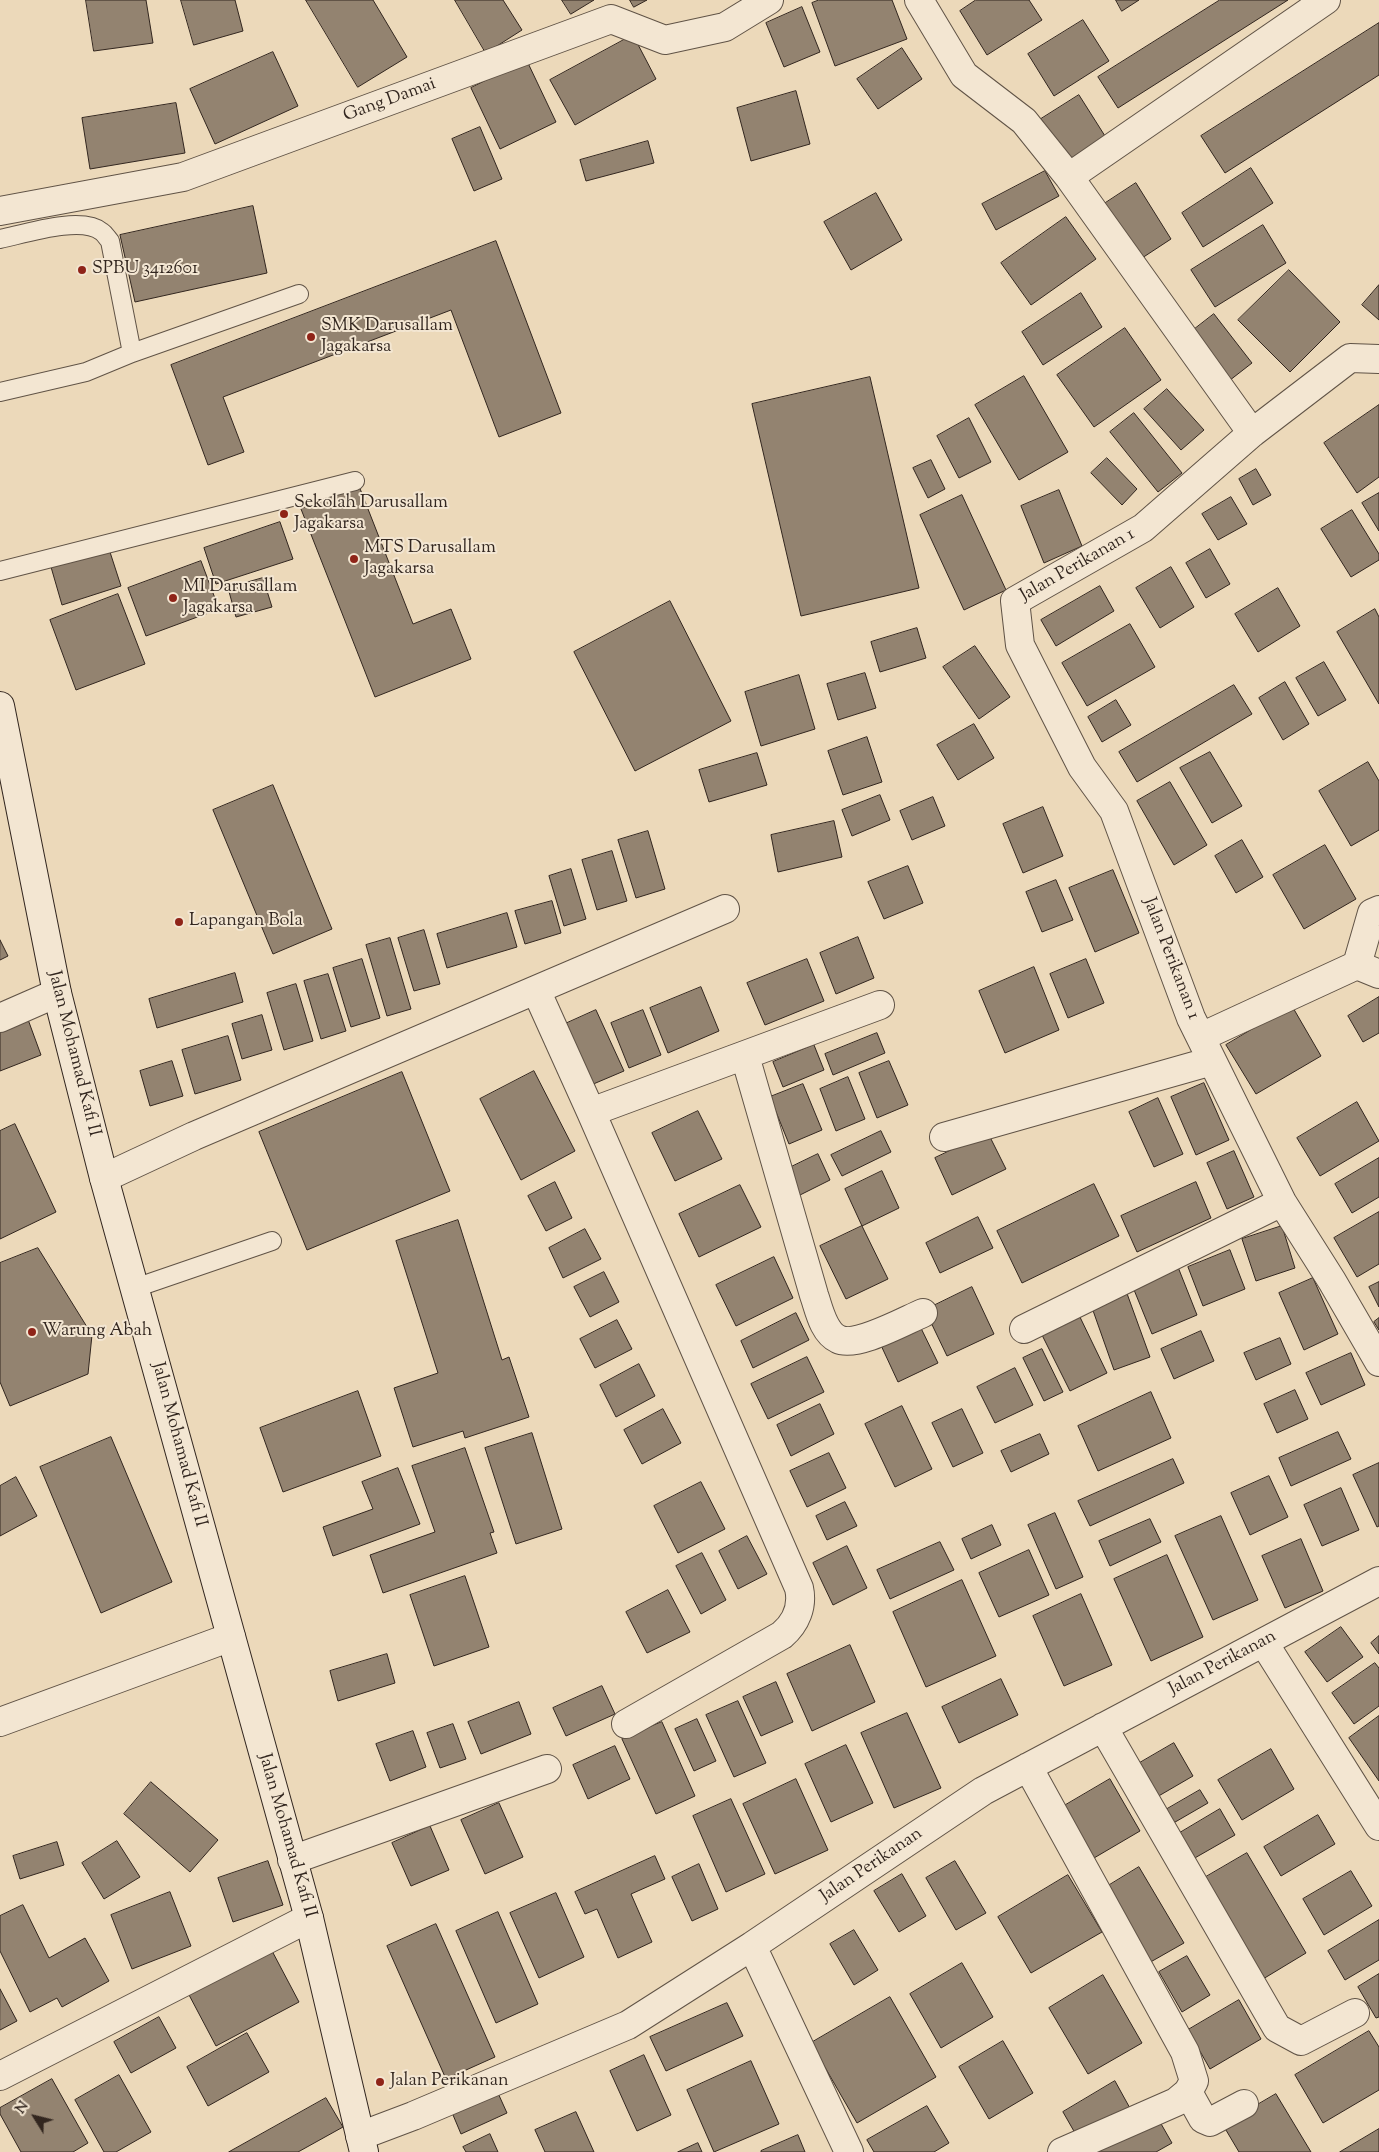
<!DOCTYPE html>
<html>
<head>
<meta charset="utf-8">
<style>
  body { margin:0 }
  #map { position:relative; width:1379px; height:2152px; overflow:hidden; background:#ecd9ba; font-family:"Sorts Mill Goudy",serif }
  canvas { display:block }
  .north { position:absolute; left:10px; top:2092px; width:50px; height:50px; -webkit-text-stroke:4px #f3e6d2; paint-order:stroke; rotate:306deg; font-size:14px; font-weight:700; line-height:20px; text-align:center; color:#32261f }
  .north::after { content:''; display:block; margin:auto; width:18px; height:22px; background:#32261f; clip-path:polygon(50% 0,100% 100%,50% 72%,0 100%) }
</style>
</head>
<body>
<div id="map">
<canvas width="1379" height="2152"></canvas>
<div class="north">N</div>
</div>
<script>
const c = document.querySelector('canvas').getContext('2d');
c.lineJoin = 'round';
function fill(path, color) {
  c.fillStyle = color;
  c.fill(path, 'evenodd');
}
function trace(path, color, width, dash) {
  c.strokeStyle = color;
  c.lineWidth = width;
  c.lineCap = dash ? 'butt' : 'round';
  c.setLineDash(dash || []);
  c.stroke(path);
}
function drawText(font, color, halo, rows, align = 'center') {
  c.font = font + ' "Sorts Mill Goudy",serif';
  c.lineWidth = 4;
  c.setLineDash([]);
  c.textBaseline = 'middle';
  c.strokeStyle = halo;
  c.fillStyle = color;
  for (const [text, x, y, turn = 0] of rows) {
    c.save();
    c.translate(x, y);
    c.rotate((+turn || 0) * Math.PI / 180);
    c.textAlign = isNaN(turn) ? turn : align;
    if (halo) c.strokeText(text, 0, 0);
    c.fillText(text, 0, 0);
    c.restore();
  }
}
const building = new Path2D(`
  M86,0H146L153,43L94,51Z
  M181,0H235L243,31L194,45Z
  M306,0H373L407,57L358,87Z
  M455,0H503L522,30L486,53Z
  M562,0H594L571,14Z
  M630,0H647L634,7Z
  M819,0H892L907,39L835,66L812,3Z
  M976,0H1029L1042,20L987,55L960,11Z
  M1116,0H1139L1122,11Z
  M1220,0H1288L1118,108L1098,77Z
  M802,7L820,52L784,67L766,23Z
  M1083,20L1109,61L1054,96L1028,54Z
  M1379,23V75L1225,173L1201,136Z
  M633,35L656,79L575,125L550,80Z
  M902,48L922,79L878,109L857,79Z
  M273,52L298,106L215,144L190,89Z
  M527,61L556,122L500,149L471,88Z
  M796,91L810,144L751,161L737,108Z
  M1079,95L1105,136L1067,161L1041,119Z
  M176,103L185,153L90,169L82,118Z
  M480,127L502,179L474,191L452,139Z
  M648,141L654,163L586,181L580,160Z
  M1251,168L1273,203L1203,247L1182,213Z
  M1045,171L1059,196L996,230L982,204Z
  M1136,183L1171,239L1139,260L1104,204Z
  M876,193L902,240L851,270L824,222Z
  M253,206L267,273L135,302L120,235Z
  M1066,217L1096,259L1031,305L1001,263Z
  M1263,225L1286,263L1215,307L1191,270Z
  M496,241L561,413L499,437L451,310L223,397L244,452L208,465L171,365Z
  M1289,270L1340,322L1290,372L1238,320Z
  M1379,285V320L1362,305Z
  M1081,293L1102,327L1043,365L1022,332Z
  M1214,314L1252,363L1225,384L1187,335Z
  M1125,328L1161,380L1094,427L1057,375Z
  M1024,376L1068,452L1019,480L975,405Z
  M870,377L919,588L801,616L752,404Z
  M1167,389L1204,430L1181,450L1144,409Z
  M1379,405V477L1357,493L1324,443Z
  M1134,413L1182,473L1158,492L1110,432Z
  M969,418L991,462L959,478L937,436Z
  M1107,458L1137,489L1122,505L1091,473Z
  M931,460L945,489L928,498L913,468Z
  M1256,469L1271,495L1253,505L1239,479Z
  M359,486L413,624L451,609L471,659L375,697L301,509Z
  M1059,490L1082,546L1044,563L1021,506Z
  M1379,493V531L1362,503Z
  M962,495L1006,590L964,610L920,515Z
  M1231,497L1247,524L1218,540L1202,514Z
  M1352,510L1379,554V560L1351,577L1321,529Z
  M280,522L293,559L216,584L204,548Z
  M109,549L121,586L62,605L51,567Z
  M1210,549L1230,584L1206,598L1186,563Z
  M201,561L219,609L146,636L128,588Z
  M1171,567L1194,607L1160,628L1136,588Z
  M263,578L272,607L236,617L228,588Z
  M1100,586L1114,611L1056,646L1041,620Z
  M1278,588L1300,626L1258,652L1235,614Z
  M118,594L145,664L76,690L50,620Z
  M670,601L731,721L635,771L574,652Z
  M1375,609L1379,617V704L1337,632Z
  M1130,624L1155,667L1087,706L1062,663Z
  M917,628L926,658L880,672L871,642Z
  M975,646L1010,697L979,719L943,667Z
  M1324,662L1346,700L1318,716L1296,678Z
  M865,673L876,708L838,720L827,684Z
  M799,675L815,729L761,746L745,692Z
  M1285,682L1309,724L1283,740L1259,698Z
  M1234,685L1252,714L1137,782L1119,752Z
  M1116,700L1131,725L1102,742L1088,717Z
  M974,724L994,758L958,780L937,745Z
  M867,737L882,782L843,795L828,751Z
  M1210,752L1242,806L1212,823L1180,768Z
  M757,753L767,785L709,802L699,770Z
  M1368,762L1379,781V830L1351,846L1319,791Z
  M1170,782L1207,845L1174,865L1137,801Z
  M273,785L332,929L273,954L213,810Z
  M880,795L890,820L852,836L842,810Z
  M933,797L945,826L912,840L900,811Z
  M1043,807L1063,856L1023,873L1003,824Z
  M834,821L842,857L778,872L771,835Z
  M648,831L665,889L636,898L618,840Z
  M1242,840L1263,877L1236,893L1215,856Z
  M1325,845L1356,899L1304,929L1273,875Z
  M612,851L627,901L597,910L582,860Z
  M908,866L923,903L884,919L868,882Z
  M571,869L586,919L564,926L549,876Z
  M1113,870L1139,933L1095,952L1069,888Z
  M1056,880L1073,920L1042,932L1026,892Z
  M552,901L561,933L525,944L515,911Z
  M507,913L517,947L447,968L437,934Z
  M424,930L440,984L414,991L398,938Z
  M858,937L874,978L836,994L820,953Z
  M390,938L411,1009L387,1016L366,945Z
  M0,940L8,956L0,960Z
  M362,959L380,1018L351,1027L333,968Z
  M807,959L824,1001L765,1025L747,983Z
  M1086,959L1104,1003L1068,1018L1050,974Z
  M1034,967L1059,1030L1005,1053L979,991Z
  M235,973L243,1002L157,1028L149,999Z
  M328,974L346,1031L321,1039L304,981Z
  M296,984L313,1041L284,1050L267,993Z
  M701,987L719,1031L668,1053L650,1008Z
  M1379,997V1033L1363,1042L1348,1016Z
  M1292,1006L1321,1056L1256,1094L1226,1045Z
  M596,1010L624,1071L591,1085L565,1024Z
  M643,1010L661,1055L629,1068L611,1023Z
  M26,1014L41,1055L0,1071V1024Z
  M262,1015L272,1050L242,1059L232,1024Z
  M877,1033L885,1053L833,1075L825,1054Z
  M228,1036L241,1080L195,1094L182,1050Z
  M814,1045L824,1070L783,1087L773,1062Z
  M172,1061L183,1096L150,1106L140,1071Z
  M889,1061L908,1105L877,1118L859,1073Z
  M534,1071L575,1151L521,1180L480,1099Z
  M402,1072L450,1191L307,1250L259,1132Z
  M848,1077L865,1119L836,1131L820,1089Z
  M1204,1083L1229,1140L1196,1155L1171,1097Z
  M803,1084L822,1130L789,1144L770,1097Z
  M1158,1098L1183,1154L1154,1167L1129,1112Z
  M1357,1102L1379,1141L1320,1176L1297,1138Z
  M698,1111L722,1159L675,1181L652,1133Z
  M15,1124L56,1212L0,1239V1131Z
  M881,1131L891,1152L842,1176L831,1155Z
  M988,1133L1006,1169L952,1195L935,1158Z
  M1234,1151L1254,1197L1227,1209L1207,1163Z
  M818,1154L830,1180L798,1196L785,1170Z
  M1379,1158V1197L1352,1213L1335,1184Z
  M882,1171L899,1208L862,1226L845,1189Z
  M555,1182L572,1218L546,1231L528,1196Z
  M1196,1182L1211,1218L1137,1252L1121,1216Z
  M1094,1184L1119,1236L1022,1283L997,1231Z
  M740,1185L761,1227L699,1257L679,1214Z
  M1379,1212V1264L1357,1277L1334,1238Z
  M978,1217L993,1248L940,1273L926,1243Z
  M458,1220L502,1360L509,1357L529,1417L465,1438L463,1431L413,1447L394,1388L438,1373L396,1241Z
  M862,1226L888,1279L846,1299L820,1246Z
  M1282,1226L1295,1268L1256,1281L1242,1239Z
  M585,1229L601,1259L563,1278L549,1248Z
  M38,1248L92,1335L88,1374L10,1406L0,1382V1263Z
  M1230,1250L1245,1289L1203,1306L1188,1267Z
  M774,1257L793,1298L736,1326L716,1285Z
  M1176,1262L1197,1315L1152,1334L1130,1280Z
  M604,1272L619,1302L590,1317L574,1287Z
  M1313,1278L1338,1334L1304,1350L1279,1293Z
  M1379,1282V1307L1369,1287Z
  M972,1287L994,1334L947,1356L925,1310Z
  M1125,1288L1150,1357L1114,1370L1090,1302Z
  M796,1313L809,1340L753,1368L741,1341Z
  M1078,1313L1107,1373L1070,1391L1040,1331Z
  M1379,1318V1330L1374,1322Z
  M617,1320L632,1349L595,1368L580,1339Z
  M918,1322L938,1363L898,1382L879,1341Z
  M1201,1331L1214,1361L1174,1379L1161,1349Z
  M1280,1338L1291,1364L1256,1380L1244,1353Z
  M1042,1349L1063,1392L1044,1401L1023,1358Z
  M1351,1353L1365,1385L1321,1405L1306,1373Z
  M807,1357L824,1392L768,1419L751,1384Z
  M639,1364L655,1396L616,1417L600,1385Z
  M1015,1368L1033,1405L995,1423L977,1387Z
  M1295,1390L1308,1419L1277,1433L1264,1404Z
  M358,1391L381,1456L283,1492L260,1428Z
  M1151,1392L1171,1438L1098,1471L1078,1426Z
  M820,1404L834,1434L791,1456L777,1425Z
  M902,1406L932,1469L895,1487L865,1424Z
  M663,1409L681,1443L642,1464L624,1430Z
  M962,1409L983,1453L953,1467L932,1423Z
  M1338,1432L1351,1459L1291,1486L1279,1458Z
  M532,1433L562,1529L516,1544L485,1448Z
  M1040,1434L1049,1454L1011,1472L1001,1451Z
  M111,1437L172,1582L101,1613L40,1467Z
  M465,1448L494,1532L490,1533L497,1553L383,1593L370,1555L435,1532L412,1466Z
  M829,1453L846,1488L807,1507L790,1471Z
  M1173,1459L1184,1483L1090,1526L1078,1501Z
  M1379,1463V1526L1377,1527L1353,1475Z
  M398,1468L420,1524L333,1556L323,1527L373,1509L362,1482Z
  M1269,1476L1288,1517L1250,1535L1231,1493Z
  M16,1477L37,1516L0,1536V1486Z
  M701,1482L725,1529L678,1553L654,1506Z
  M1341,1488L1359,1530L1322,1546L1304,1505Z
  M845,1502L857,1526L827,1540L816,1516Z
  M1055,1513L1083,1577L1056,1589L1028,1525Z
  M1221,1516L1258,1600L1213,1620L1175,1536Z
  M1150,1519L1161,1542L1110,1566L1099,1541Z
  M992,1525L1001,1545L971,1559L962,1539Z
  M747,1536L767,1574L738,1589L719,1551Z
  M1301,1539L1323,1591L1285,1608L1262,1556Z
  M940,1542L954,1570L890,1599L877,1570Z
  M847,1546L867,1588L833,1605L813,1563Z
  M1029,1550L1049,1595L999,1617L979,1573Z
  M702,1553L726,1600L701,1614L676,1566Z
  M1167,1555L1203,1637L1151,1661L1114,1579Z
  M465,1576L489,1647L434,1666L410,1595Z
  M962,1580L996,1656L926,1687L893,1612Z
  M668,1590L690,1632L647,1653L626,1612Z
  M1081,1594L1112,1665L1064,1686L1033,1616Z
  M1341,1627L1363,1657L1327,1682L1305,1652Z
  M1379,1636V1654L1371,1643Z
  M850,1645L875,1702L812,1731L787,1674Z
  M387,1654L395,1683L338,1701L330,1671Z
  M1375,1663L1379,1668V1706L1354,1724L1332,1693Z
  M1001,1679L1018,1715L959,1743L942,1707Z
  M776,1682L793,1722L761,1736L743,1697Z
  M602,1686L615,1714L566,1736L553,1708Z
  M738,1701L766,1763L734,1777L706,1715Z
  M519,1702L531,1734L481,1754L468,1722Z
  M907,1713L941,1788L894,1808L861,1733Z
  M1379,1716V1781L1349,1738Z
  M697,1719L716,1761L694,1771L675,1729Z
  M662,1722L695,1796L656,1814L622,1739Z
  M453,1724L466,1759L440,1768L427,1733Z
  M413,1731L426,1767L390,1781L376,1744Z
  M1174,1743L1193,1776L1150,1801L1131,1768Z
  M846,1745L873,1803L831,1822L805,1764Z
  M615,1746L630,1779L588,1799L573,1765Z
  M1271,1749L1294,1789L1242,1820L1218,1780Z
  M796,1779L828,1850L775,1874L743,1804Z
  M1110,1779L1140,1831L1094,1858L1064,1806Z
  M151,1782L218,1840L190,1872L124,1814Z
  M1200,1790L1208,1803L1170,1825L1162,1812Z
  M731,1799L765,1874L726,1892L693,1816Z
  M499,1803L523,1857L485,1874L461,1820Z
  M1220,1809L1235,1835L1193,1859L1178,1834Z
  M1318,1815L1335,1844L1281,1876L1264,1847Z
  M430,1826L449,1870L411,1886L392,1843Z
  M117,1841L140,1877L104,1899L82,1863Z
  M57,1842L64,1865L20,1879L13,1856Z
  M1247,1853L1306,1953L1258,1982L1199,1881Z
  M655,1856L665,1879L631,1894L652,1942L618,1958L597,1909L585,1914L575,1892Z
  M268,1861L283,1905L233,1922L218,1878Z
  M955,1861L986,1913L956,1930L926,1878Z
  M699,1864L718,1909L692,1921L672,1877Z
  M1139,1867L1184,1943L1147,1964L1103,1889Z
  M1351,1871L1372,1906L1324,1935L1303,1899Z
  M902,1874L926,1916L899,1932L874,1891Z
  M1068,1875L1102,1932L1031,1973L998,1917Z
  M170,1892L191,1946L132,1969L111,1915Z
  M556,1893L584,1957L539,1978L510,1913Z
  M23,1905L49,1958L85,1938L109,1981L62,2007L57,1998L30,2012L0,1951V1916Z
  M498,1912L538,2004L496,2023L456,1931Z
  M1379,1920V1960L1345,1980L1328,1951Z
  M436,1924L495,2057L446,2079L387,1946Z
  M854,1930L878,1970L854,1985L830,1944Z
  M271,1949L299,2002L216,2046L188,1993Z
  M1187,1956L1210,1995L1182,2012L1159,1972Z
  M962,1963L993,2017L941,2048L910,1994Z
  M1379,1974V2017L1376,2018L1358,1987Z
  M1103,1975L1142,2043L1088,2074L1049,2008Z
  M0,1989L17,2021L0,2030Z
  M890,1997L936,2077L857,2123L811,2043Z
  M1239,2000L1261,2039L1210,2069L1188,2030Z
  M727,2003L743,2036L666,2071L650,2037Z
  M159,2017L176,2048L131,2073L114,2042Z
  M1369,2031L1379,2047V2090L1323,2123L1295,2075Z
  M247,2033L269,2072L208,2106L187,2067Z
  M1003,2041L1033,2093L989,2119L959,2067Z
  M644,2055L671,2115L637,2131L610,2071Z
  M751,2061L779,2124L714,2152L687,2090Z
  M119,2075L151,2132L116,2152H104L75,2100Z
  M52,2079L88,2143L73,2152H21L0,2114V2108Z
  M1115,2081L1131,2110L1079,2140L1063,2112Z
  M493,2082L507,2113L461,2134L448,2103Z
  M1276,2094L1311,2152H1239L1223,2125Z
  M326,2098L343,2127L298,2152H229Z
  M927,2106L949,2143L934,2152H874L867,2140Z
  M576,2112L594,2152H545L535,2130Z
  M1156,2115L1172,2143L1156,2152H1093Z
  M1379,2129V2152H1340Z
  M490,2134L498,2152H466L463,2147Z
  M798,2135L805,2152H761V2151Z
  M698,2143L702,2152H678Z`);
const lane = new Path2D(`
  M0,239C24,234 82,215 102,232C105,234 107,238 110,241L132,353
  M0,392L86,372L132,353L299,294
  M0,571L355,481
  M135,1288L272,1241`);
const street = new Path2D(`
  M919,0L964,75L1024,121L1069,177L1252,433
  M1069,177L1326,0
  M0,211L183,177L611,19L665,40L725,27L769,0
  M1379,359L1350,358L1252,433L1143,528L1015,601L1020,645L1082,767L1114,811L1191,1018L1282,1202L1332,1281L1379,1362
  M1357,965L1379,974
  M536,990L591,1112L799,1588C803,1606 796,1623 782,1635L626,1724
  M0,1018L57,993
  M1201,1037L1357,965L1372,913L1379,910
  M745,1056L814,1295C819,1309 823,1332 838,1339C856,1348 904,1321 923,1313
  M591,1112L880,1005
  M944,1137L1212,1061
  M104,1178L194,1136L725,909
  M1024,1329L1282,1202
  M1264,1643L1379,1826
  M0,1722L231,1637
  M1103,1727L1277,2028L1301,2041L1355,2013
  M1028,1767L1185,2052L1194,2081L1188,2092L1176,2102L1062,2152
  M292,1860L547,1769
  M752,1946L849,2152
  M0,2076L309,1918
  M1188,2092L1203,2119L1210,2122L1244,2104
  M360,2136L413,2116L628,2025L752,1946L983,1791L1379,1581`);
const secondary = new Path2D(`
  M0,706L57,993L104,1178L309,1918L364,2152`);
const markers = [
  [82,270,5,"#8f2418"],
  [311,337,5,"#8f2418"],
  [284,514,5,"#8f2418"],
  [354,559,5,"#8f2418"],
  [173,598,5,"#8f2418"],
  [179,922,5,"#8f2418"],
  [32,1332,5,"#8f2418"],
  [380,2082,5,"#8f2418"]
];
const streetNames = [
  ["Gang Damai",390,101,-20],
  ["Jalan Perikanan 1",1078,566,-30],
  ["Jalan Perikanan 1",1170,959,69],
  ["Jalan Mohamad Kafi II",73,1054,76],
  ["Jalan Mohamad Kafi II",178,1445,75],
  ["Jalan Perikanan",1223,1664,-28],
  ["Jalan Mohamad Kafi II",286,1836,74],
  ["Jalan Perikanan",872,1866,-34]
];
const poiNames = [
  ["SPBU 3412601",92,270],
  ["SMK Darusallam",321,327],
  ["Jagakarsa",321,348],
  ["Sekolah Darusallam",294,504],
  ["Jagakarsa",294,525],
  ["MTS Darusallam",364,549],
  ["Jagakarsa",364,570],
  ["MI Darusallam",183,588],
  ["Jagakarsa",183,609],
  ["Lapangan Bola",189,922],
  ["Warung Abah",42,1332],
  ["Jalan Perikanan",390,2082]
];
fill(building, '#938370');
trace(building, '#32261f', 1);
trace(lane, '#605346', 20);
trace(street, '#605346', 30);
trace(secondary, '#32261f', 30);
trace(lane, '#f3e6d2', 18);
trace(street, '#f3e6d2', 28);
trace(secondary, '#f3e6d2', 28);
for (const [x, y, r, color] of markers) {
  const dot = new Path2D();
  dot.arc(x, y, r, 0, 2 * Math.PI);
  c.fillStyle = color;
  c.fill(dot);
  trace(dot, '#f3e6d2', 2);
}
drawText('18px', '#32261f', '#f3e6d2', streetNames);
drawText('18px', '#32261f', '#f3e6d2', poiNames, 'left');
</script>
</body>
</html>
